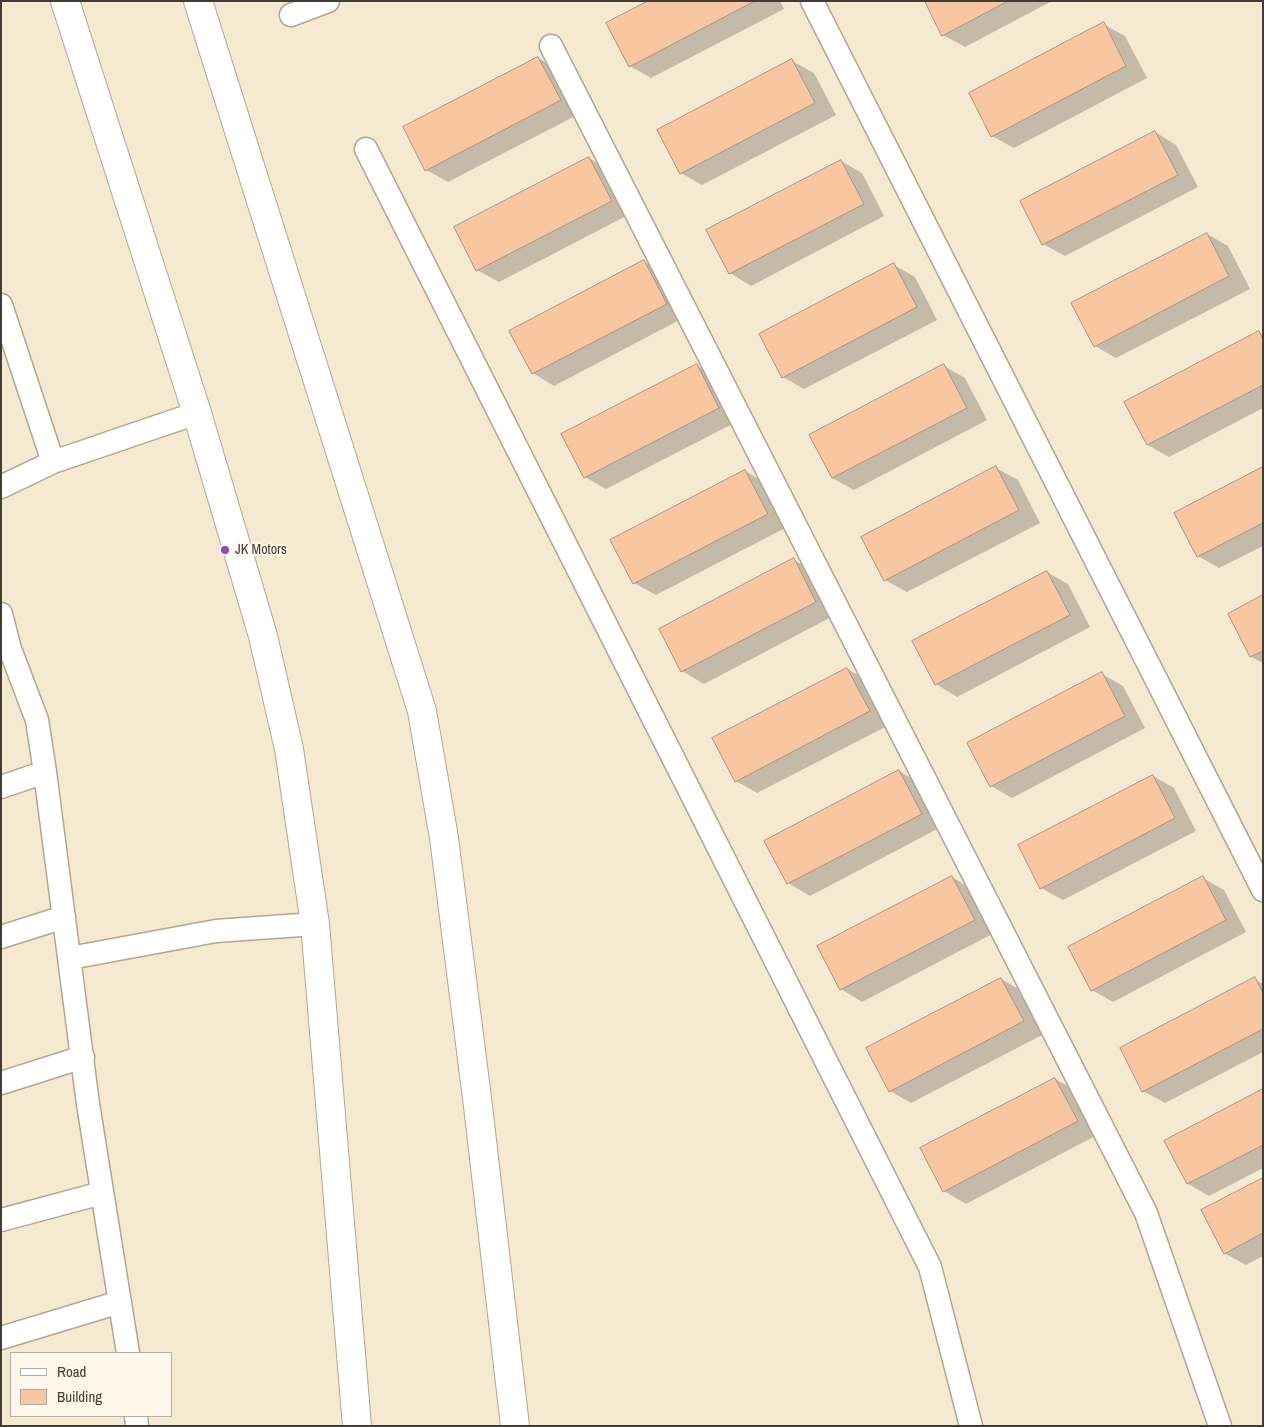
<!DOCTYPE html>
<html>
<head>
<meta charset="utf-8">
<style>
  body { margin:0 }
  #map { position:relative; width:1264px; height:1427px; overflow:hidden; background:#f6e9d1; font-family:"Archivo Narrow",sans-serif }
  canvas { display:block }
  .frame { position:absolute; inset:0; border:2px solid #423c33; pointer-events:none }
  .legend { position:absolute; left:10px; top:1352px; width:162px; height:65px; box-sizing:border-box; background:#fff7e9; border:1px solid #b3aca0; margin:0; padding:6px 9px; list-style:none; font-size:15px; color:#423c33 }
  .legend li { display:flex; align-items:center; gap:10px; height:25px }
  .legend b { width:25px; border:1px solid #b3aca0 }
</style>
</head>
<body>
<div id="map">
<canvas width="1264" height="1427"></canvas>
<div class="frame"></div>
<ul class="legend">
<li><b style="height:6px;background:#fff"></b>Road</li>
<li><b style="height:14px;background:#f9c6a2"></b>Building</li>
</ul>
</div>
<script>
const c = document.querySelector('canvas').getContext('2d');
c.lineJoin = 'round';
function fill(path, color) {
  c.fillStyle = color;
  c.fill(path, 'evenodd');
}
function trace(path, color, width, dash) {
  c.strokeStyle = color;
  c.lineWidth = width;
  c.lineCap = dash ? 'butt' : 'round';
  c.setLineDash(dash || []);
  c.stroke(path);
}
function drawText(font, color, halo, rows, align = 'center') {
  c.font = font + ' "Archivo Narrow",sans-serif';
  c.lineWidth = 4;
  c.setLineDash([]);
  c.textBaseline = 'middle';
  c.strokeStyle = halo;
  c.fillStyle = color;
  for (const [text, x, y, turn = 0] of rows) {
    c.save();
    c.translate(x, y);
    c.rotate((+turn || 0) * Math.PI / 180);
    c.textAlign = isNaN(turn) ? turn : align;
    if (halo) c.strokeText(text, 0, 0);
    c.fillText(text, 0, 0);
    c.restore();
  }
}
const shadow = new Path2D(`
  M650,1H780L784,9L651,78L630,66Z
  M926,1H1052L965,47L943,35Z
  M1103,24L1125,36L1147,78L1014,148L992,136Z
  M538,58L559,70L581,113L448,182L426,170Z
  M792,61L814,73L836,115L702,185L681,173Z
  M1155,132L1176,145L1198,187L1065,256L1043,244Z
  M589,158L610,171L632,213L499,282L477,270Z
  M841,161L862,173L884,216L751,286L730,273Z
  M1207,234L1228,246L1250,289L1116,358L1095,346Z
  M644,261L665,274L687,316L554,386L533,373Z
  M894,265L915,277L937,320L804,389L783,377Z
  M1259,333L1263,335V408L1169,457L1148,445Z
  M696,365L718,378L740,420L606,489L585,477Z
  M944,366L965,378L987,420L854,490L832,478Z
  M996,468L1018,480L1040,523L907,592L885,580Z
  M1263,468V546L1219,568L1198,556Z
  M745,471L767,484L789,526L656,595L634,583Z
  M794,560L815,572L837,614L704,684L682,671L660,629Z
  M1047,572L1068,584L1090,627L957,697L936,684Z
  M1263,597V663L1251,657L1229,614Z
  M847,669L869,681L891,724L757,793L736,781Z
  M1102,674L1123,686L1145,728L1012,798L991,786Z
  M899,771L921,784L943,826L810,896L788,883L766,841Z
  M1153,776L1174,788L1196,831L1063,900L1041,888Z
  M952,877L974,890L996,932L862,1002L841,989Z
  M1203,878L1224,890L1246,932L1113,1002L1092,990Z
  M1001,979L1022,991L1044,1034L911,1103L890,1091Z
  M1254,979L1263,984V1052L1165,1103L1143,1091Z
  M1055,1079L1077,1091L1099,1134L966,1204L944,1191Z
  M1263,1091V1168L1209,1196L1188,1184L1166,1141Z
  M1263,1179V1256L1246,1265L1224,1253Z`);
const building = new Path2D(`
  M648,1H755L629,67L606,23Z
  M925,1H1008L942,36Z
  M1104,22L1126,66L991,137L969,93Z
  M538,57L561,100L425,171L403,127Z
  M792,59L815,103L680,174L657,130Z
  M1155,131L1178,175L1042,245L1020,201Z
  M589,157L612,201L476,271L454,227Z
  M841,160L864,204L729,274L706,230Z
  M1207,233L1229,276L1094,347L1071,303Z
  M644,260L667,304L532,374L509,331Z
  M894,263L917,307L782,378L759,334Z
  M1259,331L1263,339V385L1147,445L1124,402Z
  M697,364L719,408L584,478L561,434Z
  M944,364L967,408L832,478L809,435Z
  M996,466L1019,510L884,581L861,537Z
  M1263,467V523L1197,557L1174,513Z
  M745,470L768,514L633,584L610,540Z
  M794,558L816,602L681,672L659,629Z
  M1047,571L1070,615L935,685L912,641Z
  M1263,595V651L1250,657L1228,614Z
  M847,668L870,711L735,782L712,738Z
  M1102,672L1125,716L990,787L967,743Z
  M899,770L922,814L787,884L764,841Z
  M1153,775L1175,818L1040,889L1018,845Z
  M952,876L975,920L840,990L817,946Z
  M1203,876L1226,920L1091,991L1068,947Z
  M1255,977L1263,993V1029L1142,1092L1120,1048Z
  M1001,978L1024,1021L889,1092L866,1048Z
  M1055,1078L1078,1121L943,1192L920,1148Z
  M1263,1089V1145L1187,1184L1164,1141Z
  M1263,1178V1233L1224,1254L1201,1210Z`);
const street = new Path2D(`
  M812,1L1263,890
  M291,15L328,1
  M551,46L1146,1213L1220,1426
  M366,149L930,1267L971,1426
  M1,305L53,462
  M1,487L53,462L197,413
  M1,614L10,649L37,720L45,772L88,1104L128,1353
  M1,787L45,772
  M1,937L64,917
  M70,958L216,931L315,924
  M1,1083L83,1057
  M1,1220L102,1193
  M1,1338L120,1302
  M136,1416L137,1426`);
const secondary = new Path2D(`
  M65,1L197,413L263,636L289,749L315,924L357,1426
  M198,1L422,711L444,838L478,1106L515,1426`);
const markers = [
  [225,550,5,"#9844b2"]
];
const poiNames = [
  ["JK Motors",235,550]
];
fill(shadow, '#0003');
fill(building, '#f9c6a2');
trace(building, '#a89283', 1);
trace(street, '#b2a68f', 25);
trace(secondary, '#b2a68f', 30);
trace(street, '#fff', 22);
trace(secondary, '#fff', 28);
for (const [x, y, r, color] of markers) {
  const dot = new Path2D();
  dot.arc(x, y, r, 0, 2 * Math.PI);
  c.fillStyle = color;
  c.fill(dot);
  trace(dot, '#fff7e9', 2);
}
drawText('14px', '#423c33', '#fff7e9', poiNames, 'left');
</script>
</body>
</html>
